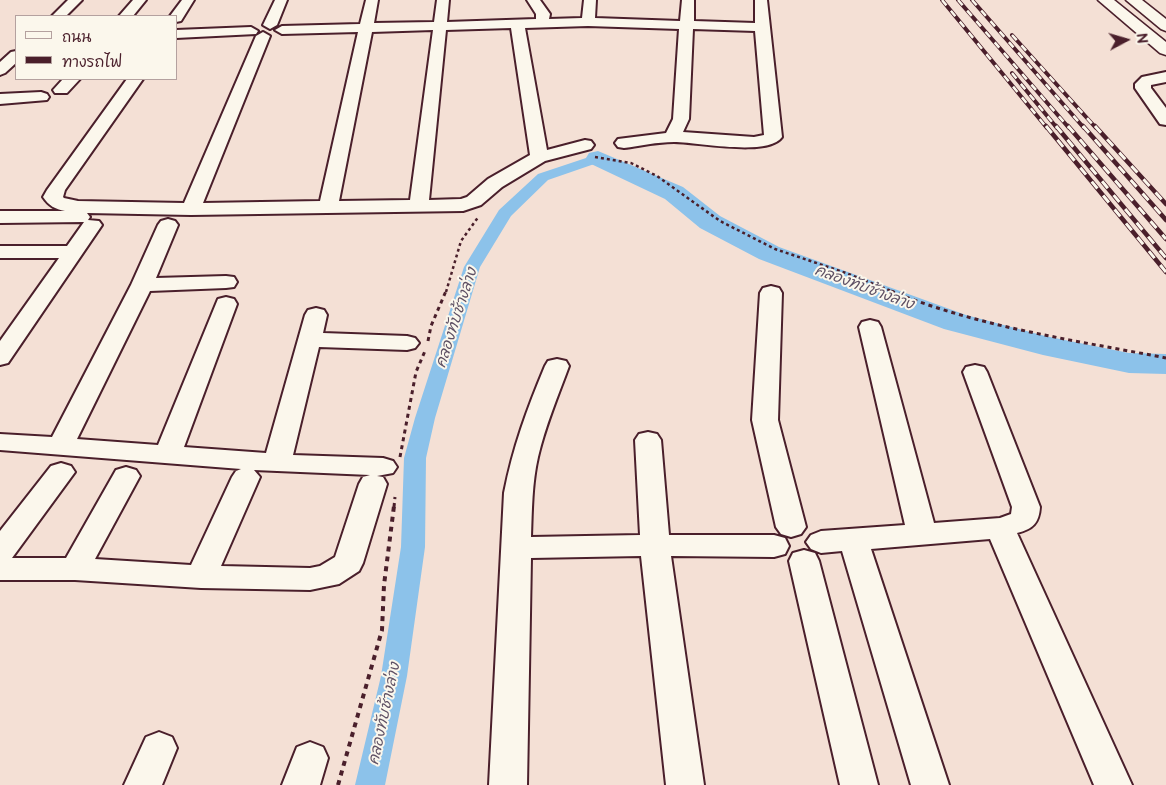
<!DOCTYPE html>
<html>
<head>
<meta charset="utf-8">
<style>
  body { margin:0 }
  #map { position:relative; width:1166px; height:785px; overflow:hidden; background:#f4e0d5; font-family:"Balsamiq Sans","Playpen Sans Thai",sans-serif }
  canvas { display:block }
  .legend { position:absolute; left:15px; top:15px; width:162px; height:65px; box-sizing:border-box; background:#fbf7ec; border:1px solid #b4a19f; margin:0; padding:6px 9px; list-style:none; font-size:15px; color:#4a1f2b }
  .legend li { display:flex; align-items:center; gap:10px; height:25px }
  .legend b { width:25px; border:1px solid #b4a19f }
  .north { position:absolute; left:1101px; top:15px; width:50px; height:50px; -webkit-text-stroke:4px #fbf7ec; paint-order:stroke; rotate:84deg; font-size:14px; font-weight:700; line-height:20px; text-align:center; color:#4a1f2b }
  .north::after { content:''; display:block; margin:auto; width:18px; height:22px; background:#4a1f2b; clip-path:polygon(50% 0,100% 100%,50% 72%,0 100%) }
</style>
</head>
<body>
<div id="map">
<canvas width="1166" height="785"></canvas>
<ul class="legend">
<li><b style="height:6px;background:#fbf7ec"></b>ถนน</li>
<li><b style="height:6px;background:#4a1f2b"></b>ทางรถไฟ</li>
</ul>
<div class="north">N</div>
</div>
<script>
const c = document.querySelector('canvas').getContext('2d');
c.lineJoin = 'round';
function fill(path, color) {
  c.fillStyle = color;
  c.fill(path, 'evenodd');
}
function trace(path, color, width, dash) {
  c.strokeStyle = color;
  c.lineWidth = width;
  c.lineCap = dash ? 'butt' : 'round';
  c.setLineDash(dash || []);
  c.stroke(path);
}
function drawText(font, color, halo, rows, align = 'center') {
  c.font = font + ' "Balsamiq Sans","Playpen Sans Thai",sans-serif';
  c.lineWidth = 4;
  c.setLineDash([]);
  c.textBaseline = 'middle';
  c.strokeStyle = halo;
  c.fillStyle = color;
  for (const [text, x, y, turn = 0] of rows) {
    c.save();
    c.translate(x, y);
    c.rotate((+turn || 0) * Math.PI / 180);
    c.textAlign = isNaN(turn) ? turn : align;
    if (halo) c.strokeText(text, 0, 0);
    c.fillText(text, 0, 0);
    c.restore();
  }
}
const canal = new Path2D(`
  M598,154L603,155L605,158L603,161L548,180L511,216L480,267L435,418L426,458L425,547L407,676L385,785H355L381,676L401,547L404,458L415,418L464,267L499,210L538,174Z`);
const river = new Path2D(`
  M598,151L683,187L720,216L779,247L966,315L1045,336L1129,353L1166,354V374L1129,373L1043,355L944,329L759,259L700,228L665,199L589,163L586,158L589,153Z`);
const pathFar2 = new Path2D(`
  M595,157L631,163L657,176L720,221L775,249L846,273L894,292
  M446,292L461,241L479,216`);
const pathFar1 = new Path2D(`
  M891,291C978,327 1074,340 1166,358
  M428,341L431,326L446,291
  M400,457L416,372L425,351
  M394,507L395,497`);
const path = new Path2D(`
  M338,785L382,630L384,585L394,506`);
const minor = new Path2D(`
  M68,0H82L66,16H52Z
  M133,0H146L133,16H119Z
  M182,0H194L181,21L176,22V16H170Z
  M275,0H287L277,25L270,29L263,25Z
  M366,0H378L374,23L434,22L437,0H449L447,22L536,19V14L527,0H540L550,14L549,19L582,18L584,0H596L595,18L680,21L682,0H694V21L755,23V0H767L782,137C768,157 697,142 674,142C657,142 640,146 624,148L618,147L615,143L618,139L666,133L673,119L679,29L588,26L525,28L547,150L585,140L591,141L594,145L591,149L545,161L502,187L481,205L463,211L191,215L87,213L90,217L88,220L99,221L102,225L8,363L0,365V341L59,258H0V246H67L84,222L0,223V211H65C55,209 49,206 43,197L47,190L127,79H143L65,190L63,197L64,198L78,201L184,203L256,36L263,32L270,36L203,203L320,201L358,32L282,34L275,30L282,26L360,24ZM511,28L530,155L488,179L467,197L461,199L429,200L446,30ZM693,29L755,31L764,135L754,137L683,132L689,119ZM433,30L410,200L339,201L372,32Z
  M251,27L258,31L256,34L176,38V30Z
  M16,51V63L5,73L0,75V62L11,52Z
  M1166,72V82L1151,85V88L1166,108V125L1160,124L1135,88V84L1142,77Z
  M63,79H80L67,93H55L53,90Z
  M41,92L47,94L49,97L47,100L0,104V94Z
  M168,219L175,221L178,225L156,278L226,276L234,277L237,282L234,287L226,288L150,291L77,439L158,445L218,299L226,297L234,299L237,304L184,447L266,453L305,315L308,310L316,308L324,310L327,315L323,333L407,336L415,338L419,343L415,348L407,350L319,347L293,455L383,458L393,461L397,467L393,473L377,476L383,477L387,484L363,563L359,571L339,584L310,590L201,588L75,580H0V531L51,466L61,463L71,466L75,472L12,558H66L116,470L126,467L136,470L140,476L95,559L191,565L232,477L236,471L241,469L0,450V434L52,437L131,285L158,225L161,221ZM254,470L370,475L363,477L359,484L335,557L320,566L310,568L221,566L260,477Z
  M771,286L779,288L782,293L778,420L806,527L801,534L791,537L781,534L776,527L752,420L760,293L763,288Z
  M870,320L878,322L881,327L934,523L1000,518L1011,514L1012,507L963,372L966,367L975,365L984,367L987,372L1040,507C1039,523 1033,529 1017,533L1132,785H1094L990,539L871,549L949,785H911L842,551L821,553L811,549L806,542L811,535L821,531L905,525L859,327L862,322Z
  M557,359L566,361L569,366C558,396 545,426 538,457C532,483 532,510 531,537L640,535L635,440L639,434L648,432L657,434L661,440L669,535H774L785,538L789,546L785,554L774,557L671,556L704,785H666L641,556L531,558L527,785H489L504,493C513,447 527,409 545,366L548,361Z
  M804,550L815,553L819,561L878,785H840L789,561L793,553Z
  M159,732L172,737L177,748L162,785H124L146,737Z
  M310,742L323,747L328,758L320,785H282L297,747Z`);
const major = new Path2D(`
  M1098,0H1114L1166,42V55L1160,53Z`);
const highway = new Path2D(`
  M1126,0H1142L1166,19V31L1161,29Z`);
const railFar1 = new Path2D(`
  M942,0L1047,128
  M958,0L1069,128
  M972,0L1084,128
  M1012,35L1096,128
  M1012,73L1057,128`);
const rail = new Path2D(`
  M1046,126L1166,272
  M1056,126L1166,258
  M1068,126L1166,239
  M1083,126L1166,220
  M1095,126L1166,204`);
const waterNames = [
  ["คลองทับช้างล่าง",864,288,20],
  ["คลองทับช้างล่าง",457,318,-72],
  ["คลองทับช้างล่าง",385,714,-78]
];
fill(canal, '#8cc2ea');
fill(river, '#8cc2ea');
trace(minor, '#4a1f2b', 4);
trace(major, '#4a1f2b', 3);
trace(highway, '#4a1f2b', 3);
trace(pathFar2, '#4a1f2b', 2.5, [3, 3]);
trace(pathFar1, '#4a1f2b', 3, [4, 4]);
trace(path, '#4a1f2b', 4, [5, 5]);
fill(minor, '#fbf7ec');
fill(major, '#fbf7ec');
fill(highway, '#fbf7ec');
trace(railFar1, '#4a1f2b', 4);
trace(rail, '#4a1f2b', 4.5);
trace(railFar1, '#fbf7ec', 2.5, [7]);
trace(rail, '#fbf7ec', 3, [9]);
drawText('italic 15px', '#5e5064', '#fbf7ec', waterNames);
</script>
</body>
</html>
